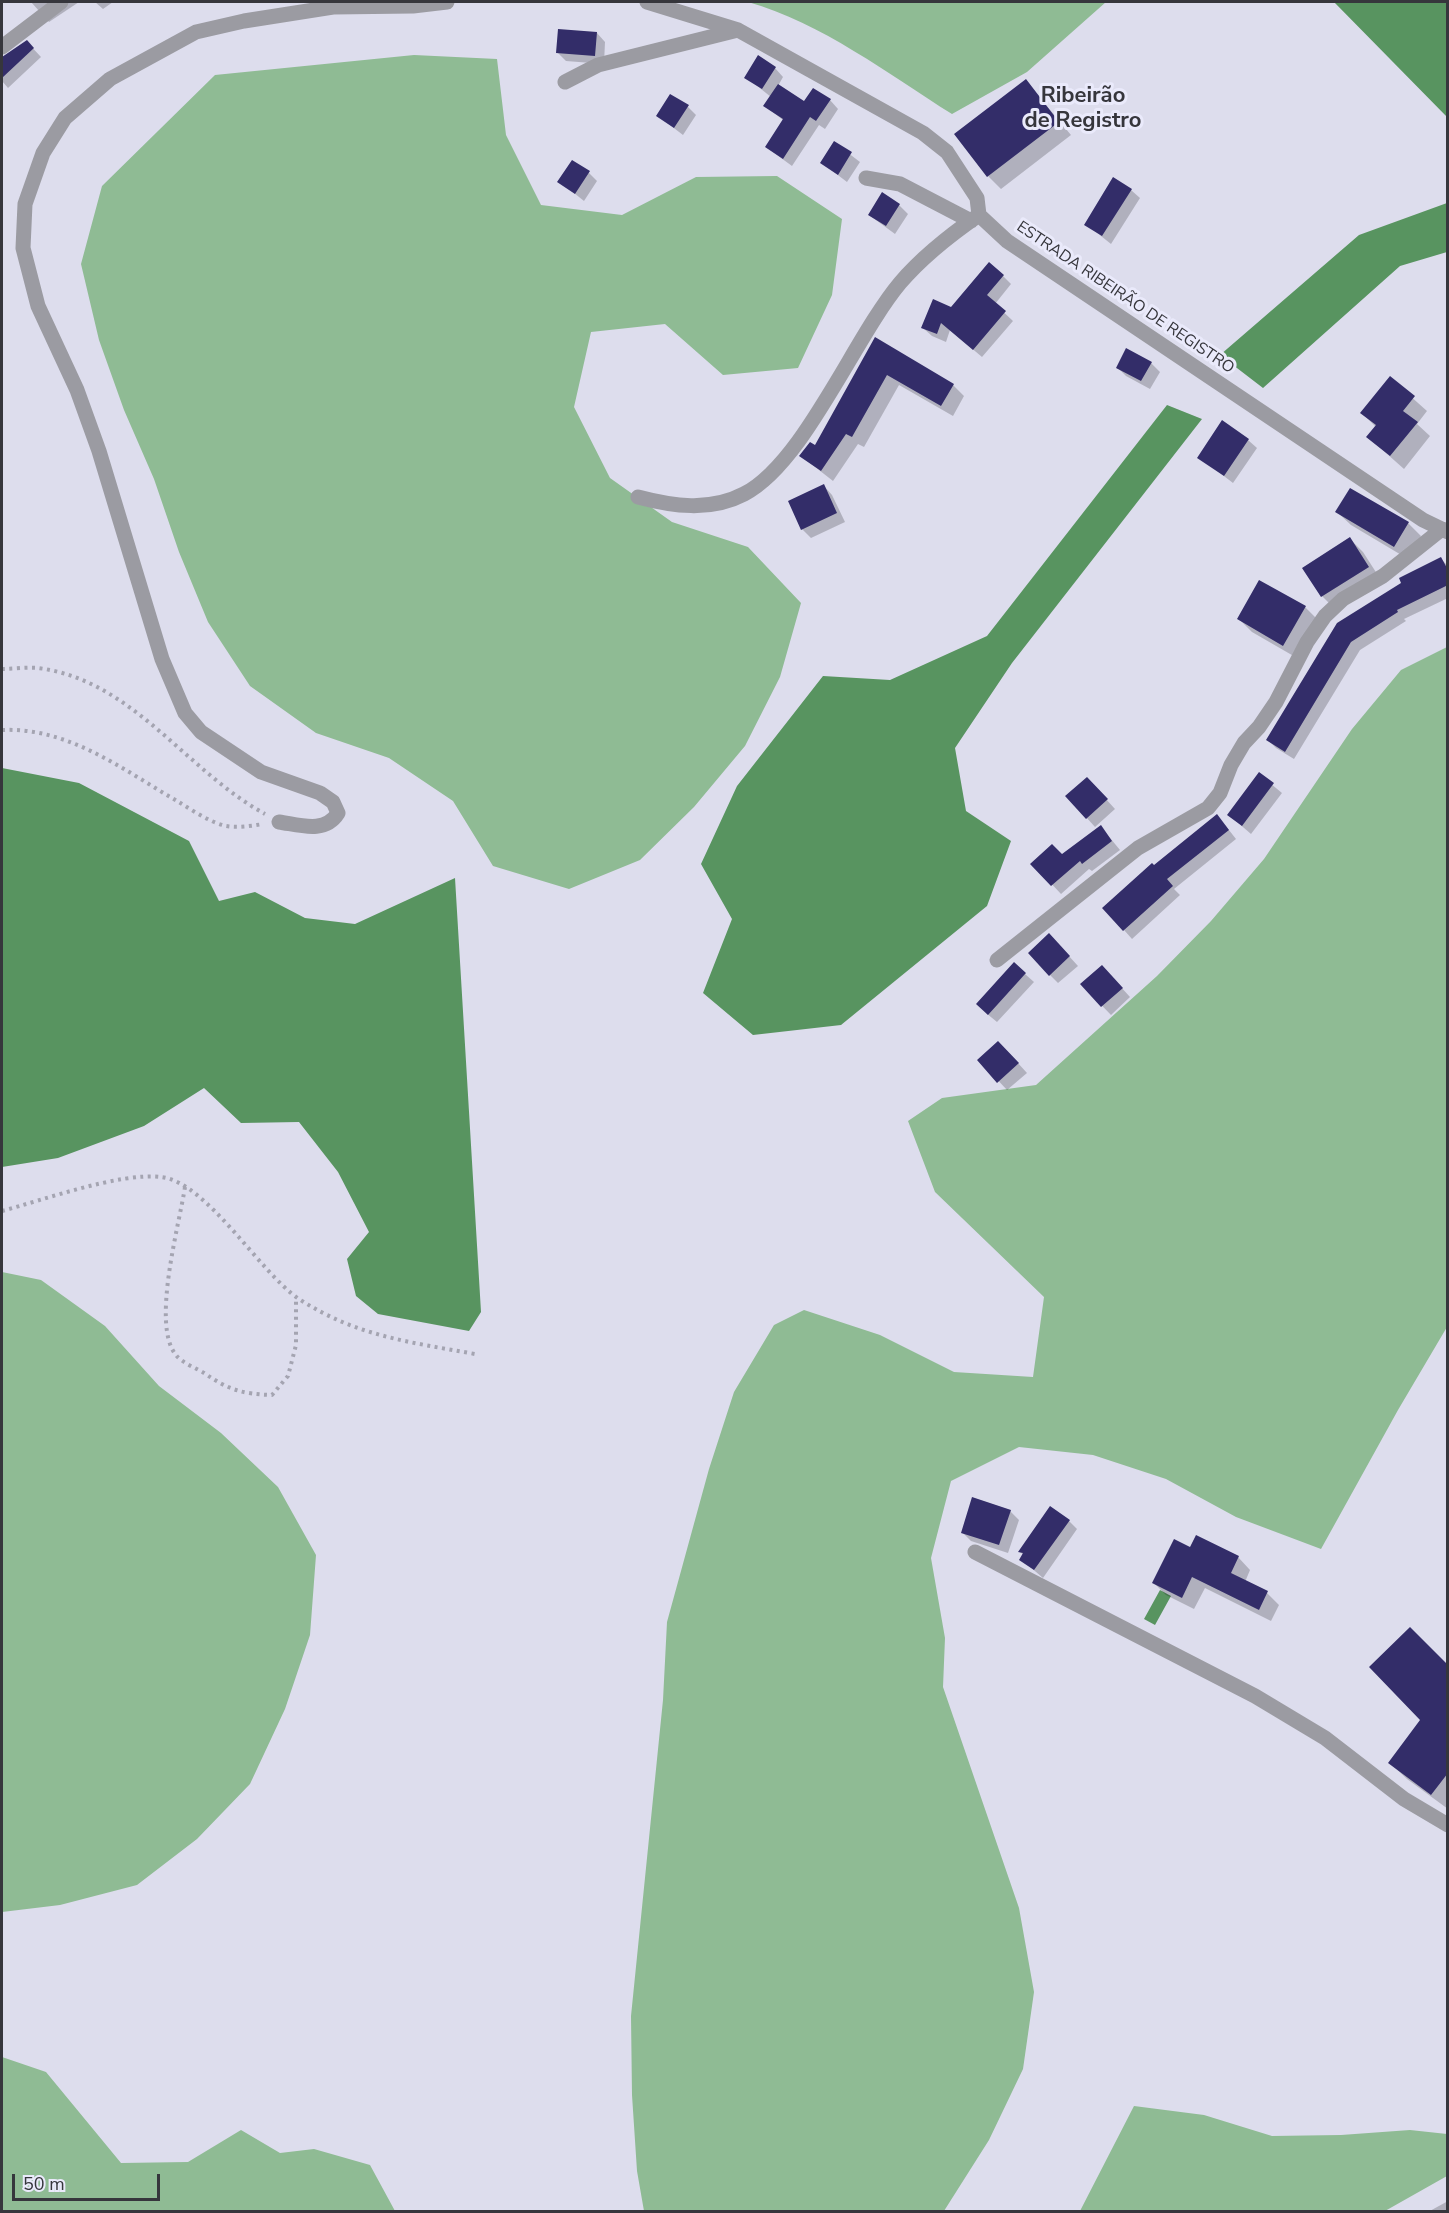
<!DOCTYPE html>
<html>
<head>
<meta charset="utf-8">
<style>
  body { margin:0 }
  #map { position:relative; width:1449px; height:2213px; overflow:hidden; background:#dddded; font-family:"Nunito Sans",sans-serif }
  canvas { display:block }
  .frame { position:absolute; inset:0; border:3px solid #36363c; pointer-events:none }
  .scale { position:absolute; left:12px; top:2174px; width:148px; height:27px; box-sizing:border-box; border:3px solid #36363c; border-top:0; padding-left:8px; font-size:18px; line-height:21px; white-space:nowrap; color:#36363c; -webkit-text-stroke:4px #eaeafb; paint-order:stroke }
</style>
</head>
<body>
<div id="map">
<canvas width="1449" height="2213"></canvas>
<div class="frame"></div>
<div class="scale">50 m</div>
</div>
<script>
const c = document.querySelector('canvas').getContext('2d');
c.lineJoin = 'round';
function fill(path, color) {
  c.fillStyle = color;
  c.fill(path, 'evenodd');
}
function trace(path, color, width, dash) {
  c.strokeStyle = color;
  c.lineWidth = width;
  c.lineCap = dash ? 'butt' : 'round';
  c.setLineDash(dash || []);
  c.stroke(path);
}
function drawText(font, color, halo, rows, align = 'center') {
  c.font = font + ' "Nunito Sans",sans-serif';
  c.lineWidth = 6;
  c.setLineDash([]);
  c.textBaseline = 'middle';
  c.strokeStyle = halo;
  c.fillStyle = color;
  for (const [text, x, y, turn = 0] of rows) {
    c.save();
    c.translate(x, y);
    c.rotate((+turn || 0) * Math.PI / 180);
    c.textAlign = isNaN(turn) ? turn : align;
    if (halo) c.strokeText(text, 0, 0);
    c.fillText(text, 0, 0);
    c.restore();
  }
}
const green = new Path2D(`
  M748,2H1106L1027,72L952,114C888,74 822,23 748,2Z
  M414,55L497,59L506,135L541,205L622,215L696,177L777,176L842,219L832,295L798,368L723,375L665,324L591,332L574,407L610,478L672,522L748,547L801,603L780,677L745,746L694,807L640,860L569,889L493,866L453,801L389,758L316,733L250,686L208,622L179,552L154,479L124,410L99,340L81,264L102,186L215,75Z
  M1447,647V1327L1398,1410L1321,1549L1236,1517L1166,1479L1093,1455L1019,1447L951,1481L931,1558L945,1638L943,1687L1019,1908L1034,1992L1023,2069L989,2140L944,2211H644L637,2171L632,2095L631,2016L663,1700L667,1622L709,1469L734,1392L774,1325L804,1310L880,1335L954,1372L1033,1377L1044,1297L935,1192L908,1121L942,1098L1036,1085L1157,976L1211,921L1264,859L1352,729L1401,670Z
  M2,1272L41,1280L105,1326L159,1386L221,1433L278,1487L316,1555L310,1635L285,1709L250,1784L197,1839L137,1885L60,1905L2,1912Z
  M2,2057L46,2072L121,2163L188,2162L241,2130L280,2153L314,2149L370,2165L395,2211H2Z
  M1134,2106L1204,2115L1272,2136L1341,2135L1410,2130L1447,2134V2176L1385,2211H1080Z`);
const water = new Path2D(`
  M1334,2H1447V117Z
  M1447,203V252L1400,266L1263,388L1220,355L1359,235Z
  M1167,405L1202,419L1012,663L955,748L966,811L1011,841L987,906L841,1025L753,1035L703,993L732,919L701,864L737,786L823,676L890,680L987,636Z
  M2,768L79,783L189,841L219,901L255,892L305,918L355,924L455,878L481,1312L469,1331L378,1314L356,1296L347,1259L369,1232L338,1172L299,1122L241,1123L204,1088L144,1126L58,1158L2,1167Z
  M1160,1590L1171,1596L1155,1625L1144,1619Z`);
const shadow = new Path2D(`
  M31,2H79L49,22Z
  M95,2H113L103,9Z
  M597,33L605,42L604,64L566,61L557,52Z
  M27,42L41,57L8,88L2,81V57H8Z
  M775,68L783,77L778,86L804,103L830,100L838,109L825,129L819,125L792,166L766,147L783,120L765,106L771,97L746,77Z
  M1026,81L1071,135L1001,189L988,176Z
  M688,107L696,115L683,135L658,116Z
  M835,143L860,162L847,182L822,163Z
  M589,173L597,181L584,201L559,181Z
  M1131,190L1140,198L1111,244L1086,224Z
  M899,205L908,214L895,234L869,215Z
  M1003,276L1011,284L995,304L1013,321L982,357L950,330L946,342L932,336L923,328Z
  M875,339L953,385L964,396L953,416L899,385L864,447L858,444L833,481L801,456L816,447Z
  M1151,363L1160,372L1150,389L1126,376L1118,368Z
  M1390,378L1427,411L1417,424L1430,436L1404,469L1368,437L1376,427L1362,413Z
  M1248,440L1257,448L1233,483L1199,457Z
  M824,486L832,495L845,522L811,538L802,529Z
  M1337,512L1408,523L1421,536L1408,559L1351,525Z
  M1350,539L1363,552L1381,580L1335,609L1322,596Z
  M1441,559L1448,566V598L1404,619L1406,621L1360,650L1294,759L1276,748L1268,740L1338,624Z
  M1305,607L1318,620L1297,658L1252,632L1239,619Z
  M1259,774L1282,793L1251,834L1229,815Z
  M1095,787L1115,809L1095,827L1067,796Z
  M1225,825L1236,839L1174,889L1180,895L1132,939L1124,930L1154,867Z
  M1101,827L1120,850L1092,871L1089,869L1061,894L1033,864L1062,856Z
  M1058,944L1078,966L1058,983L1050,975Z
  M1025,974L1034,982L997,1022L986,1013Z
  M1110,975L1130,997L1111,1015L1082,985Z
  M1007,1051L1027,1073L1007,1090L979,1060Z
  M1010,1511L1019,1520L1008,1553L971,1541L962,1532Z
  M1069,1521L1077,1529L1043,1578L1021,1559L1024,1555L1020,1552Z
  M1191,1549L1238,1557L1250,1570L1245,1582L1267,1593L1279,1605L1271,1621L1205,1588L1194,1609L1166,1595L1154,1583Z
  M1448,1667V1809L1407,1779L1390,1763L1422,1720Z
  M1448,2201V2212H1428Z`);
const building = new Path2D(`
  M558,29L597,32L595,56L556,53Z
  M27,40L34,48L2,78V57Z
  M758,55L776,67L762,89L744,78Z
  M1026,79L1059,122L987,177L954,134Z
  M778,84L804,101L813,88L831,99L816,121L810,117L783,159L765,147L783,119L763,106Z
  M670,94L689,105L674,128L656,116Z
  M834,141L852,152L838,175L820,163Z
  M572,160L590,171L575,194L557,182Z
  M1113,177L1132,189L1102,236L1084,225Z
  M882,192L900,204L886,226L868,215Z
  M989,262L1004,275L987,295L1006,311L973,350L941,323L937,334L921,328L933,299L951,307Z
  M875,337L954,384L941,406L887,375L852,437L846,434L821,471L799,456L810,442L815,445Z
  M1126,348L1152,362L1141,381L1116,368Z
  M1390,376L1415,396L1403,411L1418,422L1390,456L1366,437L1376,425L1360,413Z
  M1222,420L1249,439L1224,476L1197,458Z
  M824,484L837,513L801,530L788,501Z
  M1350,488L1409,522L1394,547L1335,512Z
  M1350,537L1369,567L1321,597L1302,568Z
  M1441,557L1448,570V585L1397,610L1398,612L1351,642L1285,752L1266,740L1337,623L1401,583L1399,578Z
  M1259,580L1306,606L1283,646L1237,619Z
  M1259,772L1274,783L1242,826L1227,815Z
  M1087,777L1108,799L1086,819L1065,796Z
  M1217,814L1229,830L1167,879L1173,886L1123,931L1102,908L1152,863L1154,865Z
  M1101,825L1112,841L1082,864L1080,861L1051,886L1030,864L1052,844L1062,854Z
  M1049,933L1070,956L1049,976L1028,953Z
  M1014,962L1026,973L988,1015L976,1004Z
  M1102,965L1123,988L1101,1007L1080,984Z
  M998,1041L1019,1063L997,1083L977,1060Z
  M972,1497L1011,1510L999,1545L961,1533Z
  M1050,1506L1070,1520L1034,1570L1019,1560L1023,1553L1018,1552Z
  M1196,1535L1239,1556L1231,1573L1268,1591L1259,1610L1192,1577L1182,1598L1152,1583L1174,1539L1190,1547Z
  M1410,1627L1448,1665V1773L1431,1795L1388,1763L1420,1720L1369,1667Z`);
const path = new Path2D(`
  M2,669C13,669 26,667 38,668C133,680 186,771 265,814
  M2,730C68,727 122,769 177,801C192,810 209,822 226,826C238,828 251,826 263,824
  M185,1187C179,1226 151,1325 176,1355C182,1363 196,1368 204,1373C229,1390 242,1394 272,1395L288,1376L296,1345V1297
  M2,1211C43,1200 121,1172 161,1177C207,1182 260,1273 299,1299C356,1336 409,1342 475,1354`);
const minor = new Path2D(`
  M647,2L738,30L923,133L947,152L977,198L979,215L1007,241L1423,520L1448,532
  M2,47L61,2
  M565,82L598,65L738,30
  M866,178L900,184L971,221
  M638,497C672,506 710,512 744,494C804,463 854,338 900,283C923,256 950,235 979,215
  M279,822C300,825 325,834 338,813L333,802L320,793L261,772L201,732L185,713L162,659L99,451L77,390L38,306L23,248L25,204L43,153L65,118L110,79L196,32L244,21L333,7L413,6L447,2
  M997,960L1138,848L1208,808L1220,793L1231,765L1244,743L1259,727L1276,702L1307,642L1325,616L1343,599L1383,576L1442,529
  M975,1552L1255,1696L1325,1738L1404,1799L1448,1825`);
const streetNames = [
  ["ESTRADA RIBEIRÃO DE REGISTRO",1125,298,34]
];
const districtNames = [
  ["Ribeirão",1083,97],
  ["de Registro",1083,122]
];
fill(green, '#8fbb94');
fill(water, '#589460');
fill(shadow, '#0003');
fill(building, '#332d69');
trace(path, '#a4a4b1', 4, [3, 4.5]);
trace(minor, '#9b9ba2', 15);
drawText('16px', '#36363c', '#eaeafb', streetNames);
drawText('bold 22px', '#36363c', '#eaeafb', districtNames);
</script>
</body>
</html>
